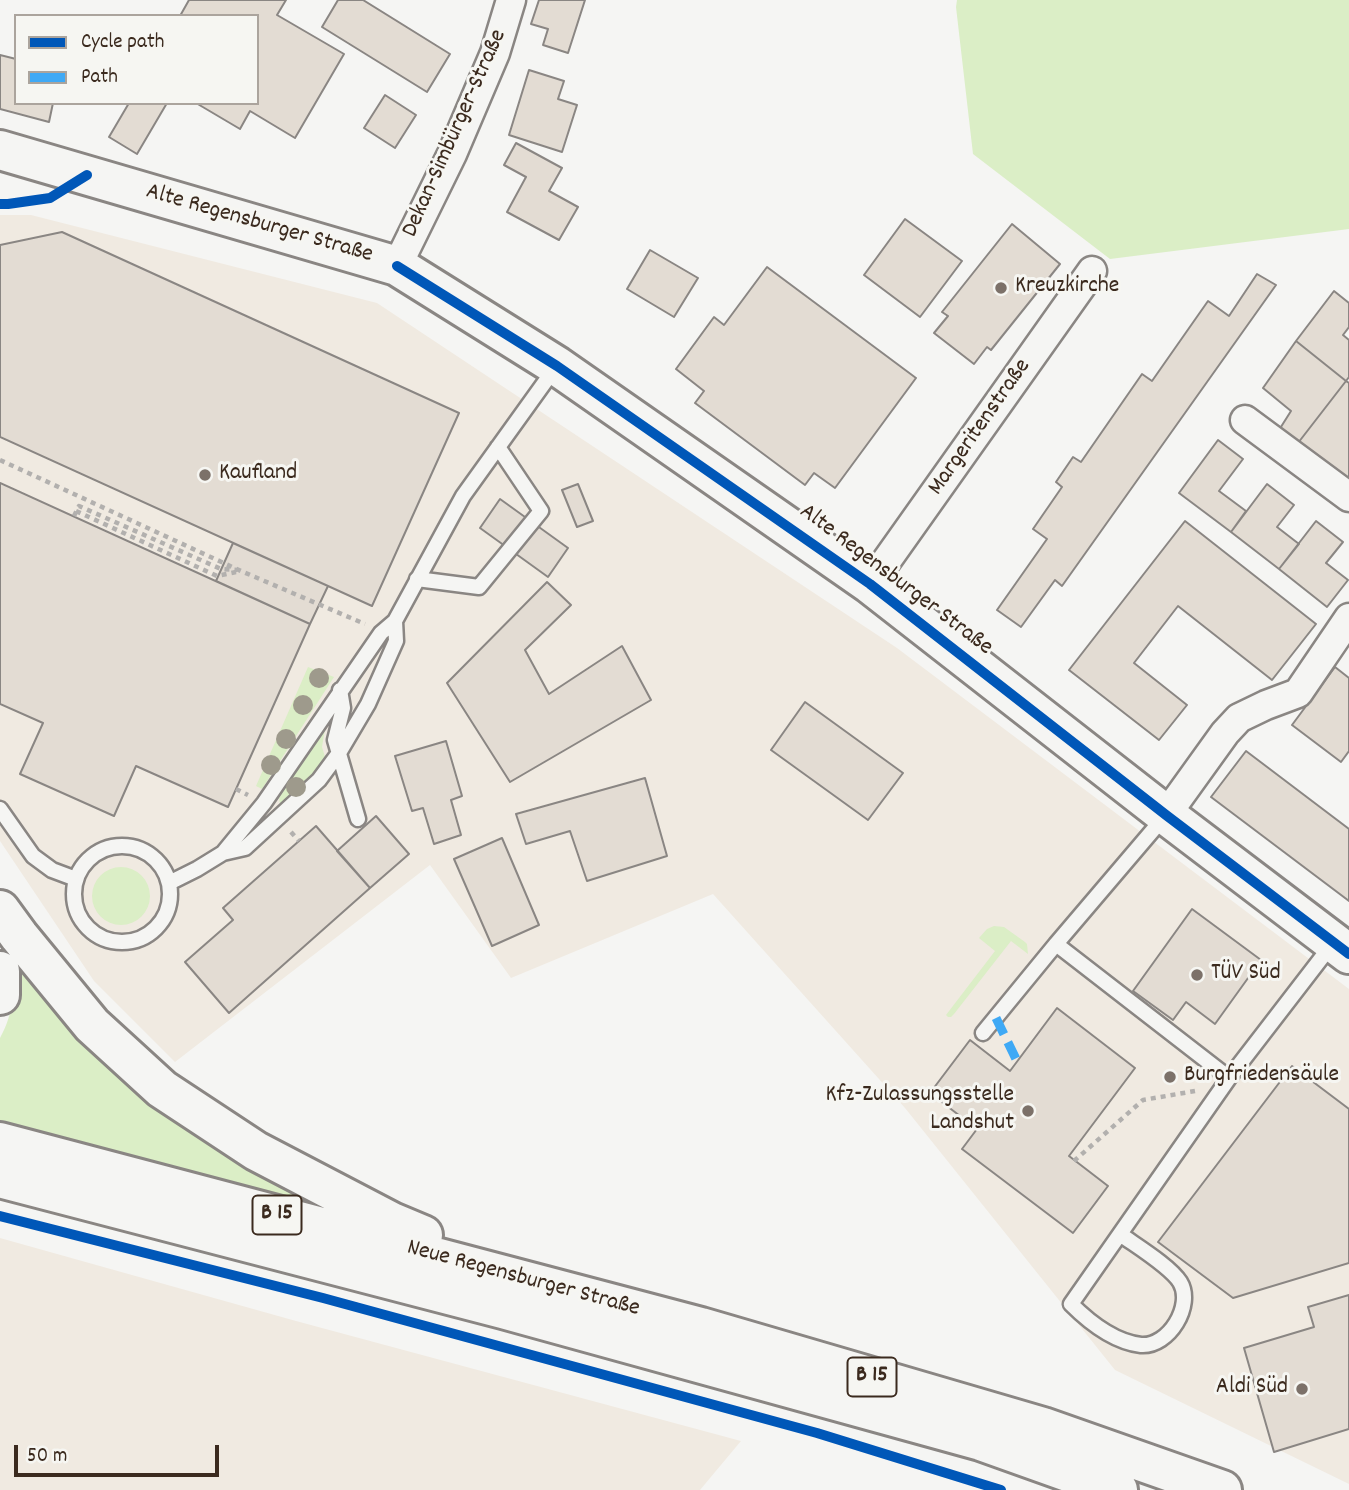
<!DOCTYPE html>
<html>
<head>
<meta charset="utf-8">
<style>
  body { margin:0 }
  #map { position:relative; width:1349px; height:1490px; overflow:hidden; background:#f5f5f3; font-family:Dekko,sans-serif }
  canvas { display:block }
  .legend { position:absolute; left:14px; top:14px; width:245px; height:91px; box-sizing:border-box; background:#f6f6f2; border:2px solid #aba49d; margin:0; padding:9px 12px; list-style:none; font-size:21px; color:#3b2a1e }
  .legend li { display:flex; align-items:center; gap:14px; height:35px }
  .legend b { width:35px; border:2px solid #aba49d }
  .scale { position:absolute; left:14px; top:1445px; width:205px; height:32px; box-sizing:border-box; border:4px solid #3b2a1e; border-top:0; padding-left:9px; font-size:21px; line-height:24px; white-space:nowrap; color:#3b2a1e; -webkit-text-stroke:5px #f6f6f2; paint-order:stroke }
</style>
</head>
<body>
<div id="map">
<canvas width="1349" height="1490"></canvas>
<ul class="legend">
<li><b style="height:9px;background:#0057b8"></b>Cycle path</li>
<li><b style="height:9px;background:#3fa9f5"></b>Path</li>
</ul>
<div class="scale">50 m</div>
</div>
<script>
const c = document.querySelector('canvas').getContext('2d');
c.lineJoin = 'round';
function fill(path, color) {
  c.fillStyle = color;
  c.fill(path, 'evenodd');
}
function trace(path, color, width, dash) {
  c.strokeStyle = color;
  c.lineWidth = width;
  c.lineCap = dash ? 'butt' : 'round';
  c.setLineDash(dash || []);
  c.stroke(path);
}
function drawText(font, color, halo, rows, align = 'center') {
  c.font = font + ' Dekko,sans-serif';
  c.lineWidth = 6;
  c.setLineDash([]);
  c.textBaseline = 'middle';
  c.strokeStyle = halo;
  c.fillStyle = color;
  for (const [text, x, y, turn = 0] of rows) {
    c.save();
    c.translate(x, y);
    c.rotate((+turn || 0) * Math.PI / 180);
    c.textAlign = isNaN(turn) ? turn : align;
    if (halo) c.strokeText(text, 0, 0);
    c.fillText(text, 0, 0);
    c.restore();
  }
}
const built = new Path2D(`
  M0,215H31L377,303L897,648L1349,989V1484L1115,1370L905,1108L713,894L511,978L430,865L175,1062L94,981L0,841Z
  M0,1238L296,1321L741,1441L700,1490H0Z`);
const green = new Path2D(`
  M957,0H1349V229L1110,259L973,154L956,7Z
  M308,667L334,677L262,789L256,786Z
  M326,723L322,747L326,760L293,797L286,803L280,804L279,798L286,783Z
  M92 896a29 29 0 1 1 58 0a29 29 0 1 1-58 0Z
  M994,926L1004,927L1025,942L1027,944L1028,954L1011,941L954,1014L951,1017H948L946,1015L995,951L979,938L987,929Z
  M14,961L43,986L377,1231L0,1132V1038C15,1011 13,991 14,961Z`);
const building = new Path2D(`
  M189,0H286L277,15L344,54L295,138L250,111L240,129L196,103H257V16H180Z
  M338,0H363L450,54L427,92L322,27Z
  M539,0H585L568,53L543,45L548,29L531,24Z
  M0,55L16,59V103H53L49,122L0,109Z
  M529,70L564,81L558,99L577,105L562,152L509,135Z
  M385,95L416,115L395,148L364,128Z
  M129,103H167L137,154L109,137Z
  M516,143L562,168L549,191L578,207L559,240L507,212L526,177L504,165Z
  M905,219L962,261L920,317L864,275Z
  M1012,224L1060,264L991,350L987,347L974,364L934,333L948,316L942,312Z
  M62,232L459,413L372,606L0,437V245Z
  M650,250L698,278L674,317L627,289Z
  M767,267L916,378L835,488L814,473L805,485L695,403L704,391L676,369L714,317L724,325Z
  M1257,274L1276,285L1062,586L1055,580L1021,627L997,610L1047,539L1033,529L1062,487L1056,482L1073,457L1081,462L1142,374L1152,381L1208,301L1229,316Z
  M1334,291L1349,303V327L1343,335L1349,340V377L1346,381L1296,341Z
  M1296,341L1346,381L1298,443L1279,430L1291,411L1263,388Z
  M1346,381L1349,383V478L1347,481L1298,443Z
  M1218,440L1243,459L1219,491L1246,511L1231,532L1179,493Z
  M0,483L310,624L228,807L136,766L114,816L20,774L43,723L0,704Z
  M578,484L593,521L577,527L562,490Z
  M1267,484L1294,505L1277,527L1299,544L1279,569L1231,532Z
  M500,499L568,548L548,577L480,528Z
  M1185,521L1316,624L1272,680L1178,606L1134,663L1187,705L1159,740L1069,670Z
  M1316,521L1343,542L1326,563L1348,580L1327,607L1279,569Z
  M233,543L328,586L310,624L216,581Z
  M547,582L571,605L525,650L549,694L622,646L651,700L510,782L447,683Z
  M1335,667L1349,678V751L1341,762L1292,725Z
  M805,702L903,773L868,820L771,750Z
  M446,741L462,796L451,800L461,835L434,844L423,808L412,811L395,756Z
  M1246,751L1349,829V901L1211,797Z
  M645,778L667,856L587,881L570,831L526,844L516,814Z
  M376,816L409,854L370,888L337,851Z
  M316,826L370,888L229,1013L185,962L233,920L223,908Z
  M502,838L539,925L492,946L454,859Z
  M1192,909L1261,960L1215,1024L1186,1002L1173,1020L1133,991Z
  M1057,1008L1135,1068L1069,1156L1108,1186L1073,1233L962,1149L977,1129L930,1093L970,1040L1010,1071Z
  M1292,1066L1349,1109V1263L1233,1298L1158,1242Z
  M1349,1295V1429L1274,1452L1244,1348L1314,1327L1308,1307Z`);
const path = new Path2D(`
  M0,460L241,571L365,624
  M76,511L217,576L236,572
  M74,516L79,506L221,569L237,570
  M236,789L248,795
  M291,832L299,841
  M1074,1161L1143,1100L1195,1091`);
const lane = new Path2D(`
  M417,579L479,587L541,511L498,447
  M340,690L343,708L335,740L358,819
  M0,809L33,856L52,870L76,879
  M1165,816L1056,944L1229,1078L1333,943
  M74 894a48 48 0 1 1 96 0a48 48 0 1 1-96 0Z
  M223,853L264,803L381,633L395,621L463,496L555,368
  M169,883L197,869L223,853L245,848L319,780L339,753L368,704L396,641L395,621
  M983,1033L1056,944
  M1120,1234C1135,1245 1170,1266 1180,1282C1194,1305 1169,1347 1141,1345C1115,1342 1089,1322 1071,1304L1229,1078`);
const street = new Path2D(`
  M397,266L452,154L495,53L511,0
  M1245,420L1349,497
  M870,584L1092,271
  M1166,815L1225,733L1239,718L1266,705L1298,693L1349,618`);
const secondary = new Path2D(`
  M0,150L397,266L557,366L870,584L1166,815L1349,954`);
const highway = new Path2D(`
  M0,910L19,936L92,1025L162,1089L256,1151L392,1222L423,1235
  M0,971V995
  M0,1142L701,1327L1043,1427L1222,1490
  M0,1178L503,1309L981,1441L1118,1490`);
const quiet = new Path2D(`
  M996,1018L1017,1061`);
const cycleway = new Path2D(`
  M0,204H8L50,198L87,175
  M397,266L557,366L870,584L1166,815L1349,954
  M0,1216L323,1298L817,1433L1001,1490`);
const trees = [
  [319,678],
  [303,705],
  [286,739],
  [271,765],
  [296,787]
];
const markers = [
  [1001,288,7,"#7c7169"],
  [205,475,7,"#7c7169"],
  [1197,975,7,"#7c7169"],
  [1170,1077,7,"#7c7169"],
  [1028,1111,7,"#7c7169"],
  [1302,1389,7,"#7c7169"]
];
const shields = [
  [277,1215,49],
  [872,1377,49]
];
const shieldNames = [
  ["B 15",277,1215],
  ["B 15",872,1377]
];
const streetNames = [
  ["Dekan-Simbürger-Straße",456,134,-66],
  ["Alte Regensburger Straße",259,225,16],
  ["Margeritenstraße",981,428,-55],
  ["Alte Regensburger Straße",895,581,37],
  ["Neue Regensburger Straße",523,1280,15]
];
const poiNames = [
  ["Kreuzkirche",1015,288],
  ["Kaufland",219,475],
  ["TÜV Süd",1211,975],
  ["Burgfriedensäule",1184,1077],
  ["Kfz-Zulassungsstelle",1014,1097,"right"],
  ["Landshut",1014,1125,"right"],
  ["Aldi Süd",1288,1389,"right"]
];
fill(built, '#f0eae1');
fill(green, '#dbeec6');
fill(building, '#e3dcd3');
trace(building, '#8a8683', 2);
trace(lane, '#8a8683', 19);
trace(street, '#8a8683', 33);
trace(secondary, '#8a8683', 44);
trace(highway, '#8a8683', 44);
trace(path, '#b2b0ae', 4.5, [5, 5]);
trace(lane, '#f5f5f3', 14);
trace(street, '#f5f5f3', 28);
trace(secondary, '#f5f5f3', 38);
trace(highway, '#f5f5f3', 38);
trace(quiet, '#3fa9f5', 9, [18, 9]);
trace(cycleway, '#0057b8', 10);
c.fillStyle = '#9e9a8c';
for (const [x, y] of trees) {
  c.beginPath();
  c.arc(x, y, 10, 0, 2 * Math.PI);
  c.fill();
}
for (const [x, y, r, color] of markers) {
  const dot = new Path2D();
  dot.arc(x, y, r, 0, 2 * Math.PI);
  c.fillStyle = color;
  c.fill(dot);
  trace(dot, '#f6f6f2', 2.5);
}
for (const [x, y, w] of shields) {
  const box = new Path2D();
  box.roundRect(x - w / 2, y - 19.5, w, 39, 5);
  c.fillStyle = '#f6f6f2';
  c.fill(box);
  trace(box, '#3b2a1e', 2);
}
drawText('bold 23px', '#3b2a1e', null, shieldNames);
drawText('24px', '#3b2a1e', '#f6f6f2', streetNames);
drawText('24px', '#3b2a1e', '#f6f6f2', poiNames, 'left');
</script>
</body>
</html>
